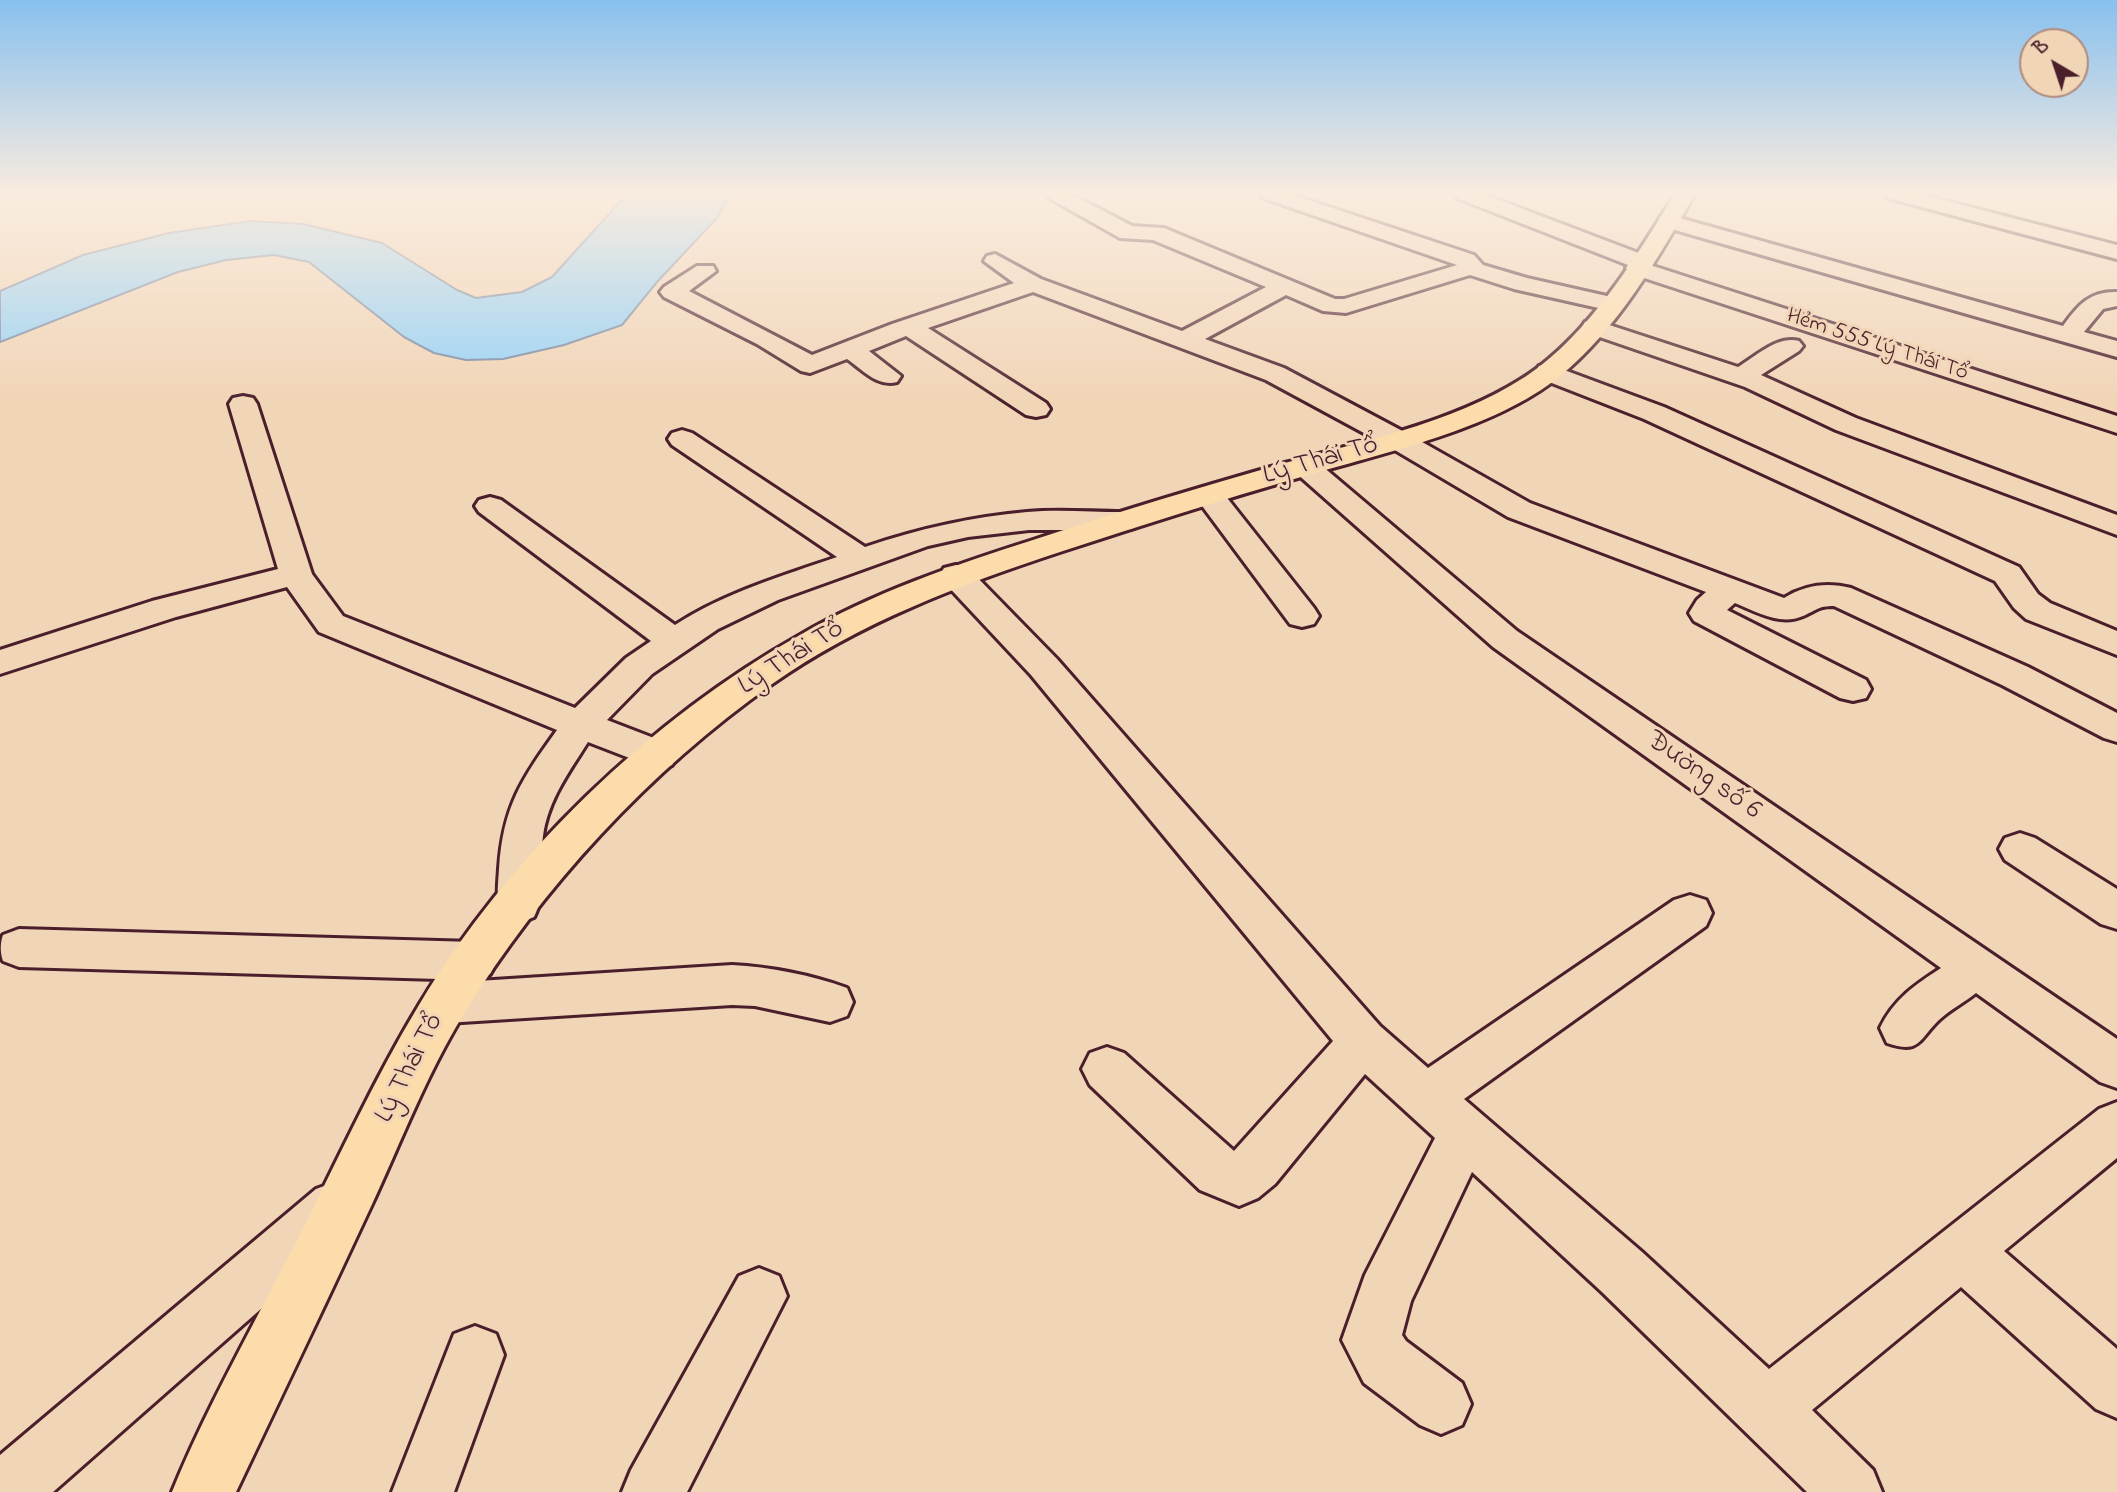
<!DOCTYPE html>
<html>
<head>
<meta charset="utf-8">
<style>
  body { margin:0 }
  #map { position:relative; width:2117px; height:1492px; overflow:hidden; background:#f1d5b7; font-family:"Indie Flower",sans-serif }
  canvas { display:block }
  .north { position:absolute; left:2019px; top:28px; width:70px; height:70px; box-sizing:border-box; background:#f1d5b7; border:2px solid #ae8c7f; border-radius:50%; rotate:321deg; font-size:19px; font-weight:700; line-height:28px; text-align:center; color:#4a1f2b }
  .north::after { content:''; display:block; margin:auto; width:24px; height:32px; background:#4a1f2b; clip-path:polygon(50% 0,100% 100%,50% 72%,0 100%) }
</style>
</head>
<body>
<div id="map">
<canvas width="2117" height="1492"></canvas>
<div class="north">B</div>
</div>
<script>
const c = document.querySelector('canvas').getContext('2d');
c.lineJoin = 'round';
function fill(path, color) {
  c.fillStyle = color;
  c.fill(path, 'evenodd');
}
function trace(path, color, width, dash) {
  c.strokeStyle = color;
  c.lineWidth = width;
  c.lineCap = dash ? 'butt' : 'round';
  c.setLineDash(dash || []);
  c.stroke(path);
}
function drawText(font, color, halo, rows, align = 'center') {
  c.font = font + ' "Indie Flower",sans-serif';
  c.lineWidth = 6;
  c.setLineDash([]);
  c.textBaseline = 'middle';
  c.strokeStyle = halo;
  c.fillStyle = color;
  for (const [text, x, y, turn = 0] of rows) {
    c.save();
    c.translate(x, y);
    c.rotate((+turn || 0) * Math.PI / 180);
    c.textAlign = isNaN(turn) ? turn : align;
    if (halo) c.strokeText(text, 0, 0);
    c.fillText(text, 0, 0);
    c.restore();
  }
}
const water = new Path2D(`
  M627,194H730L717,218L657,282L622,325L564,345L503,359L466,360L434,353L404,337L309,262L274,255L226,260L178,272L0,342V291L83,255L169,233L251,221L303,224L382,243L457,290L476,298L522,292L552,277Z`);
const minor = new Path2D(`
  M1046,194H1071L1132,226L1164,228L1335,299H1344L1457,265L1263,198L1260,194H1290L1474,255L1483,265L1527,278L1620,299L1624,304L1620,309L1612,311L1514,289L1470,275L1346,313L1323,311L1286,295L1205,339L1284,368L1408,434L1530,503L1784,598C1805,585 1827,582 1851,588L2028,667L2117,713V742L2104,738L2002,685L1834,606C1818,606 1817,610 1803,616C1780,626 1757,612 1735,603L1727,610L1866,680L1871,689L1866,698L1853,701L1840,698L1694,621L1689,613L1697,600L1706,592L1508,517L1388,446L1266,380L1033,292L928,328L1046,403L1050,409L1046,415L1036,417L1026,415L906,336L869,351L901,376L897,382C877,387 863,370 847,359L810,373L801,371L757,344L664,297L660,292L664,287L697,266H713L716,271L689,291L812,355L892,324L1014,283L984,261L987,256L995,254L1041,279L1182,331L1266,287L1153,240L1120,238L1049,198Z
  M1454,194H1483L1649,257L1652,262L1650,265L2117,416V433L1629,273L1626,268L1628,265L1457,198Z
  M1885,194H1919L2117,245V259L1888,198Z
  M1669,215L2063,326C2078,305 2090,291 2117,292V306L2103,309L2084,332L2117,341V357L1661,226L1658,221L1661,216Z
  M1594,320L1738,367C1756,356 1778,335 1799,341L1803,346L1799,351L1761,375L1856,418L2117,515V535L1836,430L1745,387L1585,332L1582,327L1585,322Z
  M1548,364L1664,407L2019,567L2038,594L2050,603L2117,631V655L2026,619L2014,608L1995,581L1644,419L1539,378L1535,372L1539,366Z
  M243,396L253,398L257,404L312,574L343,616L575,708L626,658L651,641L479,512L475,506L479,500L490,497L501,500L675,625C724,593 782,576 837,557L672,445L668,439L672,433L682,430L692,433L865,547C918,529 971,517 1027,512C1058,509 1091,512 1123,512L1134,514L1139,521L1134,528L1123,530H1029L968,537L928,546L778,600L718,629L652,674L607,720L672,745L677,755L672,765L658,769L588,742C569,772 548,800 543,836C539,863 547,892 534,917L519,923L504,917C495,902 498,887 499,869C503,806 522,779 557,730L319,632L287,587L176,617L0,674V650L152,601L278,569L229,404L233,398Z
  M1305,457L1315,460L1517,631L2117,1039V1088L2100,1082L1976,993C1965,1002 1951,1009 1940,1019C1919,1038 1921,1055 1887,1043L1880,1028C1894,999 1915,985 1941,968L1493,647L1295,472L1290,466L1295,460Z
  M1209,486L1220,489L1314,608L1319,616L1314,624L1302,627L1290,624L1194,495L1198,489Z
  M956,565L968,568L1057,659L1380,1026L1428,1068L1674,900L1690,895L1706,900L1712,913L1706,926L1464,1099L1642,1252L1769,1369L2099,1109L2117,1102V1158L2004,1251L2117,1349V1418L2096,1409L1961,1287L1812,1410L1873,1470L1882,1492H1807L1602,1292L1472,1172L1411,1301L1402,1335L1406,1341L1462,1383L1471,1404L1462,1425L1441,1434L1420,1425L1364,1383L1342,1340L1365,1275L1435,1138L1365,1074L1275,1184L1258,1198L1239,1206L1200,1190L1090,1085L1082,1069L1090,1053L1107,1047L1124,1053L1234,1151L1333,1041L1031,675L944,582L940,575L944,568Z
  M2020,833L2035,838L2117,889V929L2101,924L2005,860L1999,849L2005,838Z
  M19,929L474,942L490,948L497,961L490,974L474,980L19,967L3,961C0,953 0,943 3,935Z
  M732,965C770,967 811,975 847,988L853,1002L847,1016L830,1022L755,1006L732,1005L446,1023L429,1017L423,1003L429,989L446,983Z
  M335,1182L354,1189L362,1208L354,1227L53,1492H0V1455L316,1189Z
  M759,1268L779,1276L787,1296L687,1492H622L631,1470L739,1276Z
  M475,1326L496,1334L504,1355L454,1492H392L454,1334Z`);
const major = new Path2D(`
  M1675,194H1695C1658,258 1618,329 1560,376C1494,430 1382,453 1301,477C1221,500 1142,525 1063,551C962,584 860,622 772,684C649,771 542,887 463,1015C427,1074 402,1139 373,1202C328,1299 282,1395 236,1492H172C207,1406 256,1321 298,1238C338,1160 374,1079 419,1005C508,857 650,719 800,635C873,593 954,565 1033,540C1117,512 1201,487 1285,463C1367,440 1470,419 1539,367C1597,322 1637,255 1675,194Z`);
const farStreetnames = [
  ["Hẻm 555 Lý Thái Tổ",1877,346,18]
];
const streetNames = [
  ["Lý Thái Tổ",1321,462,-16],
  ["Lý Thái Tổ",792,659,-32],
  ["Đường số 6",1703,777,35],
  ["Lý Thái Tổ",411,1069,-63]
];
fill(water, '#98d3f8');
trace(water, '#798ba6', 2);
trace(minor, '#4a1f2b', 6);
trace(major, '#4a1f2b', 6);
fill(minor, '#f1d5b7');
fill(major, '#fddcac');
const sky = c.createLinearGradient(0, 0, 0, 403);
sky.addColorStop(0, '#88c0ee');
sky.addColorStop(0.48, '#f9ecdf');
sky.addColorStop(1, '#f9ecdf00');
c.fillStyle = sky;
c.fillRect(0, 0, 2117, 403);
drawText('23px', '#4a1f2b', '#f1d5b7', farStreetnames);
drawText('28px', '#4a1f2b', '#f1d5b7', streetNames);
</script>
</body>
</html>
